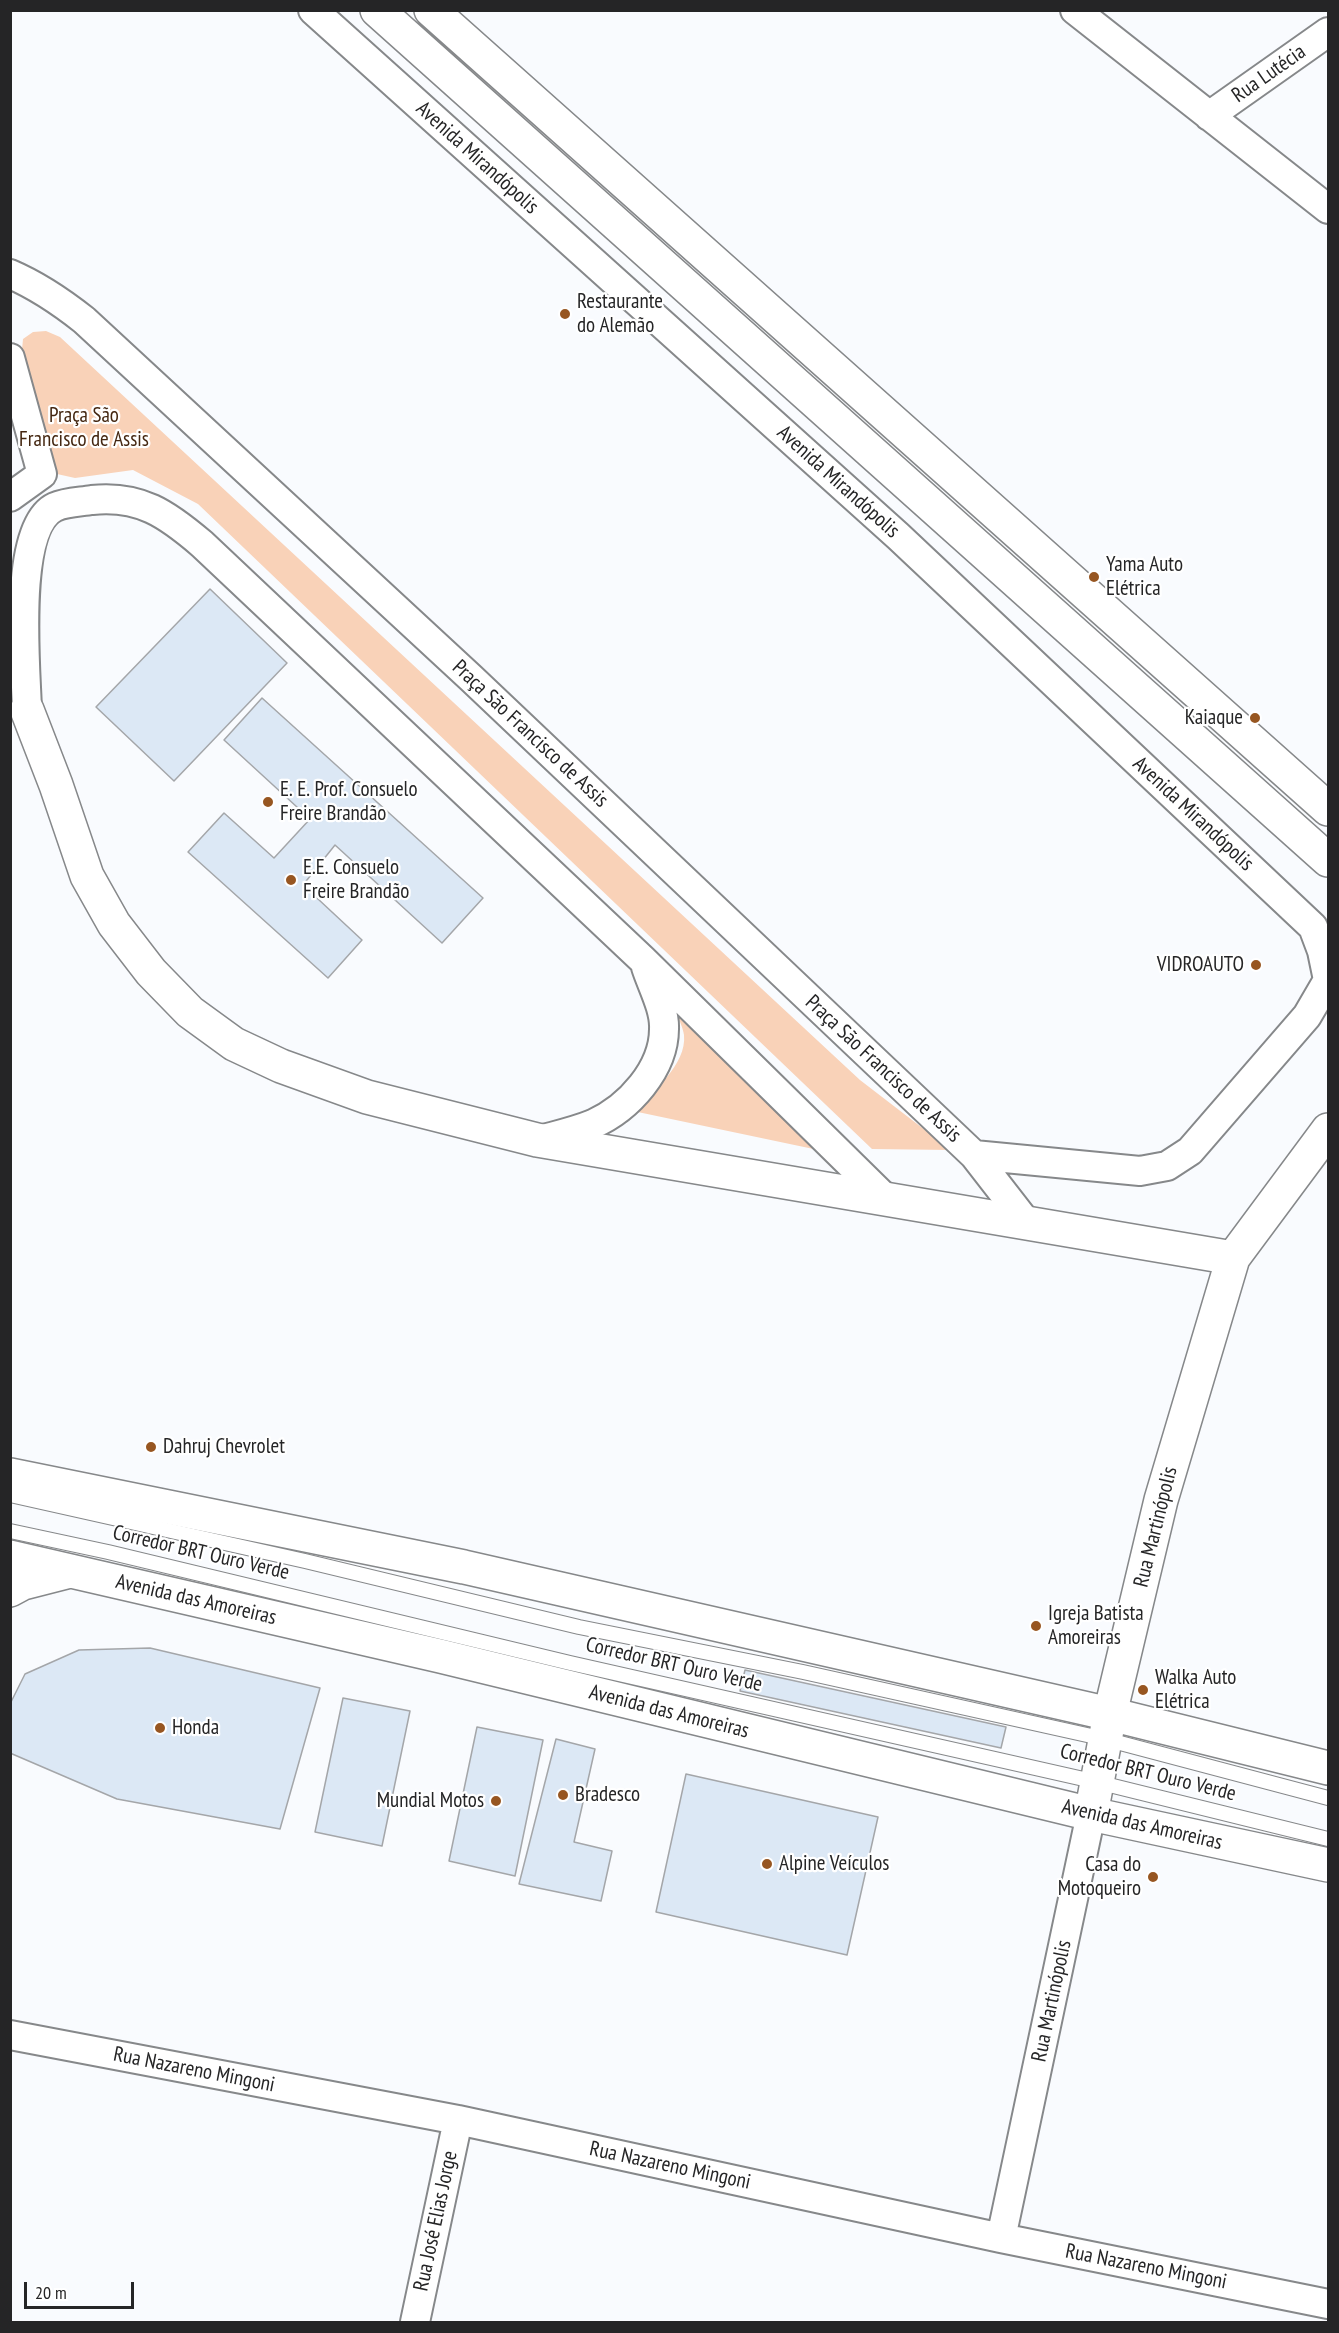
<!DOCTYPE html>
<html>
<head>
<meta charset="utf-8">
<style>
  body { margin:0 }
  #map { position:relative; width:1339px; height:2333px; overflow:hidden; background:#f9fbfe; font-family:"PT Sans Narrow",sans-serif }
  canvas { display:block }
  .frame { position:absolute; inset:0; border:12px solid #252526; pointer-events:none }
  .scale { position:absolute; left:24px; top:2282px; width:110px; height:27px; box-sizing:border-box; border:3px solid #252526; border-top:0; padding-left:8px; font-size:18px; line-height:21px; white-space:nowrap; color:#252526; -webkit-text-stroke:4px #fff; paint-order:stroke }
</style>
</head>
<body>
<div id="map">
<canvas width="1339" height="2333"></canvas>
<div class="frame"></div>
<div class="scale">20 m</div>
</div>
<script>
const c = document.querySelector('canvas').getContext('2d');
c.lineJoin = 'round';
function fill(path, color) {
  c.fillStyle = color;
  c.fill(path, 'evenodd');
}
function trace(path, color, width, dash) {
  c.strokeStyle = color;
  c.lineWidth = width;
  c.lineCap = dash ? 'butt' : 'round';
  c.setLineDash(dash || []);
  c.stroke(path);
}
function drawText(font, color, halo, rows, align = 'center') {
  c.font = font + ' "PT Sans Narrow",sans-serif';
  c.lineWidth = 4.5;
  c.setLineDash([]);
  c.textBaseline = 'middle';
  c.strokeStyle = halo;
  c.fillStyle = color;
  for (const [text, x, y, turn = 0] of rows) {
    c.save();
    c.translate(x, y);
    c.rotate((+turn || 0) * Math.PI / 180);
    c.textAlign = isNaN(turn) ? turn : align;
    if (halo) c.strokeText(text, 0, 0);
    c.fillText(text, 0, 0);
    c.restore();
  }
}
const green = new Path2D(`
  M46,331L60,337L860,1080L951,1150L872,1149L198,504L133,470L75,478L57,474L45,459L35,438L22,350L23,339L33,332Z
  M677,1013L823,1151L633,1111C652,1092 687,1065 684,1035C683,1028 679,1020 677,1013Z`);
const building = new Path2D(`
  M210,589L287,663L174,781L96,707Z
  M262,698L483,898L442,943L335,845L303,885L362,940L328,978L188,852L224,813L274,858L310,819L224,740Z
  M150,1648L320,1688L280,1829L117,1799L10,1753V1704L25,1674L79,1650Z
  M745,1670L1006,1727L1001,1748L740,1691Z
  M343,1698L410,1711L382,1846L315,1832Z
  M477,1727L543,1740L515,1876L449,1861Z
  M556,1739L595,1749L574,1842L612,1851L601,1901L519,1884Z
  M686,1774L878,1817L847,1955L656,1912Z`);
const lane = new Path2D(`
  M10,1495L305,1561L579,1627L803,1672L1105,1739L1328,1798
  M10,1531L108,1552L570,1663L1097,1782L1328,1839`);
const street = new Path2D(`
  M313,10L898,536L1313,927L1322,951L1328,980L1307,1016L1190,1151L1167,1166L1140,1171L974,1155
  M1075,10L1328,209
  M1209,116L1328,32
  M10,274C38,286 60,301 84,320L471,678L974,1155L1026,1222
  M10,358L42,474L10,497
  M27,710C26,669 12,527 55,507C66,502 80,502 92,500C140,495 167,514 202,544L643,960L885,1198
  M540,1140C558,1135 576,1131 593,1124C629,1108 664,1069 664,1029C665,1009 652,986 646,967
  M10,2035L458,2120L1001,2238L1328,2304
  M1001,2238L1091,1814
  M415,2322L458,2120`);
const secondary = new Path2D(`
  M27,710L56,785L87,876L114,924L151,972L190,1012L234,1044L281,1066L367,1097L537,1140L1233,1258
  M1091,1814L1110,1714L1161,1500L1233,1258L1328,1130`);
const primary = new Path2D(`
  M377,10L1328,860
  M431,10L1328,809
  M10,1475L464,1567L1110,1714L1328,1768
  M10,1557L440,1656L1091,1814L1328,1865
  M10,1590L23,1583L66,1572`);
const markers = [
  [565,314,6,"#975621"],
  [1094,577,6,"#975621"],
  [1255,718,6,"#975621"],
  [268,802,6,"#975621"],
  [291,880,6,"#975621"],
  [1256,965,6,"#975621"],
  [151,1447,6,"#975621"],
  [1036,1626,6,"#975621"],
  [1143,1690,6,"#975621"],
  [160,1728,6,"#975621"],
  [563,1795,6,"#975621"],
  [496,1801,6,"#975621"],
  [767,1864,6,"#975621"],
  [1153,1877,6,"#975621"]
];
const streetNames = [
  ["Rua Lutécia",1269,74,-35],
  ["Avenida Mirandópolis",477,158,42],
  ["Avenida Mirandópolis",838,482,42],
  ["Praça São Francisco de Assis",530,734,43],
  ["Avenida Mirandópolis",1193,814,43],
  ["Praça São Francisco de Assis",883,1069,43],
  ["Rua Martinópolis",1156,1527,-76],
  ["Corredor BRT Ouro Verde",201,1553,13],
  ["Avenida das Amoreiras",196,1600,13],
  ["Corredor BRT Ouro Verde",674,1665,13],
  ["Avenida das Amoreiras",669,1712,14],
  ["Corredor BRT Ouro Verde",1148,1773,14],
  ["Avenida das Amoreiras",1142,1825,13],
  ["Rua Martinópolis",1052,2001,-78],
  ["Rua Nazareno Mingoni",194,2070,11],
  ["Rua Nazareno Mingoni",670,2166,12],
  ["Rua José Elias Jorge",436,2221,-78],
  ["Rua Nazareno Mingoni",1146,2267,11]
];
const poiNames = [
  ["Restaurante",577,302],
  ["do Alemão",577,326],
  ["Yama Auto",1106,565],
  ["Elétrica",1106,589],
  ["Kaiaque",1243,718,"right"],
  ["E. E. Prof. Consuelo",280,790],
  ["Freire Brandão",280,814],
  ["E.E. Consuelo",303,868],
  ["Freire Brandão",303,892],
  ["VIDROAUTO",1244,965,"right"],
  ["Dahruj Chevrolet",163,1447],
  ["Igreja Batista",1048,1614],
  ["Amoreiras",1048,1638],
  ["Walka Auto",1155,1678],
  ["Elétrica",1155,1702],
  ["Honda",172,1728],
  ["Bradesco",575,1795],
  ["Mundial Motos",484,1801,"right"],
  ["Alpine Veículos",779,1864],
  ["Casa do",1141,1865,"right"],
  ["Motoqueiro",1141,1889,"right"]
];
const parkNames = [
  ["Praça São",84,416],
  ["Francisco de Assis",84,440]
];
fill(green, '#f9d2b8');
fill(building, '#dce8f5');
trace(building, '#a4a6a9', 1.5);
trace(lane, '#86888a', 16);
trace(street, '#86888a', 32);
trace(secondary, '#86888a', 36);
trace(primary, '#86888a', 36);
trace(lane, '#fff', 14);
trace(street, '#fff', 28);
trace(secondary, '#fff', 33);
trace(primary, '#fff', 33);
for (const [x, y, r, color] of markers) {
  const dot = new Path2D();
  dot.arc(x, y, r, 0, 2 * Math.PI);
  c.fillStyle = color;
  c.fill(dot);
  trace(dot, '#fff', 2);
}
drawText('21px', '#252526', '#fff', streetNames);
drawText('21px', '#252526', '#fff', poiNames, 'left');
drawText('21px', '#442711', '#fff', parkNames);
</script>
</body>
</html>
